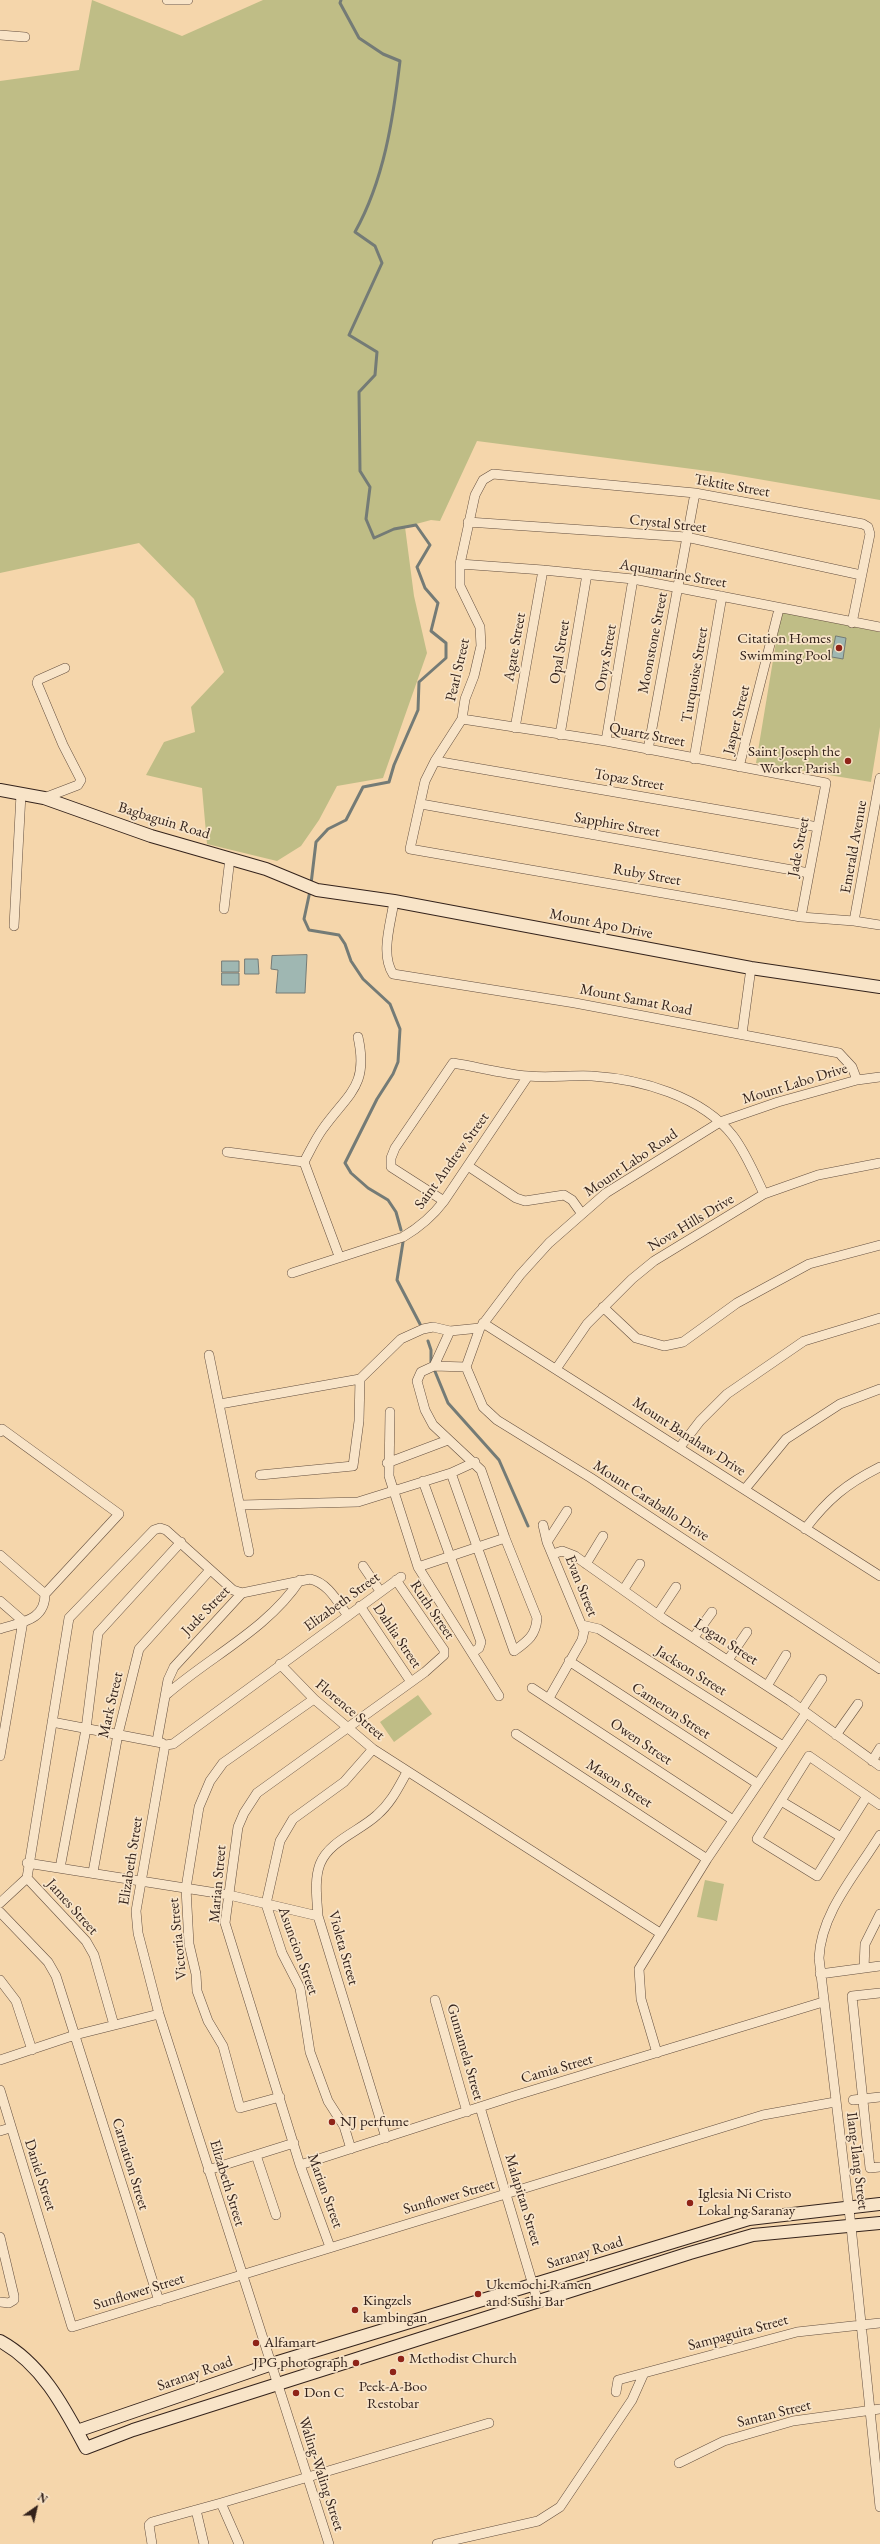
<!DOCTYPE html>
<html>
<head>
<meta charset="utf-8">
<style>
  body { margin:0 }
  #map { position:relative; width:880px; height:2544px; overflow:hidden; background:#f5d6ab; font-family:"EB Garamond",serif }
  canvas { display:block }
  .north { position:absolute; left:16px; top:2488px; width:40px; height:40px; -webkit-text-stroke:3px #f8e4c8; paint-order:stroke; rotate:34deg; font-size:11px; font-weight:700; line-height:16px; text-align:center; color:#33221b }
  .north::after { content:''; display:block; margin:auto; width:14px; height:18px; background:#33221b; clip-path:polygon(50% 0,100% 100%,50% 72%,0 100%) }
</style>
</head>
<body>
<div id="map">
<canvas width="880" height="2544"></canvas>
<div class="north">N</div>
</div>
<script>
const c = document.querySelector('canvas').getContext('2d');
c.lineJoin = 'round';
function fill(path, color) {
  c.fillStyle = color;
  c.fill(path, 'evenodd');
}
function trace(path, color, width, dash) {
  c.strokeStyle = color;
  c.lineWidth = width;
  c.lineCap = dash ? 'butt' : 'round';
  c.setLineDash(dash || []);
  c.stroke(path);
}
function drawText(font, color, halo, rows, align = 'center') {
  c.font = font + ' "EB Garamond",serif';
  c.lineWidth = 3.5;
  c.setLineDash([]);
  c.textBaseline = 'middle';
  c.strokeStyle = halo;
  c.fillStyle = color;
  for (const [text, x, y, turn = 0] of rows) {
    c.save();
    c.translate(x, y);
    c.rotate((+turn || 0) * Math.PI / 180);
    c.textAlign = isNaN(turn) ? turn : align;
    if (halo) c.strokeText(text, 0, 0);
    c.fillText(text, 0, 0);
    c.restore();
  }
}
const green = new Path2D(`
  M92,0L182,36L263,0H880V500L723,473L477,441L440,521L431,520L405,527L414,596L427,653L383,778L337,786L319,820L301,846L277,861L207,844L202,788L146,775L164,742L195,732L191,707L224,672L194,599L139,543L0,573V81L79,70Z
  M781,612L880,632V727L871,782L756,763Z
  M418,1695L432,1714L394,1742L380,1722Z
  M705,1880L724,1884L717,1921L697,1917Z`);
const water = new Path2D(`
  M836,636L846,638L843,659L832,657Z
  M307,955L305,993H276L278,970L271,969L272,956Z
  M245,959H258L259,974H245Z
  M222,961H239V972H222Z
  M222,973H239V985H222Z`);
const stream = new Path2D(`
  M311,884L316,842L328,829L346,820L363,787L389,782L394,765L418,710L419,682L446,658V643L431,631L438,603L425,588L417,567L430,545L416,525L394,529L374,538L366,519L370,487L360,471L359,392L375,375L377,352L349,335L382,263L375,246L355,232C384,180 393,120 400,61L383,54L359,38L340,3L341,0
  M310,891L304,919L309,930L339,935L345,944L351,961L363,979L390,1004L400,1029L398,1062L393,1074L377,1099L345,1163L351,1173L368,1188L388,1200L396,1212L401,1230
  M403,1242L397,1280L420,1324
  M428,1341L431,1350V1362
  M434,1369L448,1403L499,1460L528,1526`);
const street = new Path2D(`
  M167,0H188
  M0,35L25,37
  M468,522L686,537L861,575
  M460,564L543,570L633,579L880,627
  M852,623L870,534L868,527L863,524L695,493L493,474L483,480L475,495L460,564V586L480,627L481,646L474,676L465,699L462,719L435,761L425,781L410,849L801,917L854,921L880,925
  M462,719L606,741L826,783L801,917
  M515,728L543,570
  M560,735L587,574
  M606,741L633,579
  M648,750L695,493
  M694,759L722,596
  M435,761L818,827
  M739,767L779,609
  M44,798L78,785L81,780L63,745L37,683L38,680L65,668
  M421,804L809,873
  M394,901C391,923 380,954 393,974L575,1003L839,1053L852,1067L857,1080
  M224,909L230,858
  M854,921L880,778
  M14,926L21,794
  M742,1034L751,968
  M880,1077L857,1080L778,1102L720,1122L606,1193L549,1243L520,1275L480,1328L466,1367L483,1407L497,1420L591,1478L880,1669
  M227,1152L304,1162
  M304,1162C310,1151 315,1140 322,1130C348,1093 369,1087 358,1037
  M304,1162L339,1256
  M468,1166L516,1198L525,1201L564,1195L572,1200L582,1214
  M444,1201L391,1167V1158L395,1148L453,1063C478,1067 503,1074 528,1076C549,1078 571,1075 592,1076C640,1079 702,1096 733,1136C746,1153 755,1175 764,1194
  M292,1273L403,1237C420,1227 432,1217 444,1201L528,1076
  M603,1307L636,1338L664,1346L683,1342L737,1303L809,1264L880,1245
  M483,1323L880,1576
  M209,1355L249,1552
  M434,1366L450,1331
  M556,1369L587,1324L632,1279L654,1261L764,1194L818,1175L880,1163
  M220,1404L360,1379L401,1339L423,1329L433,1327L450,1331L480,1328
  M390,1412L389,1476L418,1567L499,1696
  M0,1432L2,1429L119,1514L45,1594C45,1621 21,1622 0,1629
  M680,1447L700,1421L727,1394L804,1341L880,1318
  M387,1463L448,1440
  M451,1473L514,1651C528,1641 536,1635 537,1618L505,1538L481,1470L433,1425L425,1410L417,1381L421,1372L434,1366L466,1367
  M260,1475L353,1466L359,1421L360,1379
  M423,1481L481,1642L479,1648L472,1653
  M745,1489L786,1439L840,1404L880,1389
  M241,1505L358,1502L451,1473L475,1462
  M543,1525L547,1542L584,1631L582,1640L549,1698
  M805,1529C828,1499 846,1484 880,1467
  M547,1542L567,1511
  M553,1554L562,1551L575,1556L664,1619L790,1701L880,1766
  M0,1555L45,1594
  M586,1564L603,1536
  M363,1566L380,1591
  M418,1567L505,1538
  M624,1589L640,1564
  M0,1601L23,1621L0,1756
  M360,1606L411,1682
  M658,1614L676,1587
  M582,1625L599,1629L783,1746
  M694,1637L712,1612
  M728,1660L747,1632
  M569,1661L758,1784
  M280,1664L314,1699L373,1749L660,1933
  M767,1686L786,1655
  M532,1688L733,1820
  M166,1695C209,1657 268,1629 300,1580
  M802,1709L822,1679
  M52,1722L162,1743
  M516,1734L707,1859
  M836,1735L858,1704
  M157,1741L168,1680L174,1667L242,1593L310,1579C328,1583 337,1601 348,1616
  M165,1745L136,1911L138,1933L159,2014L329,2544
  M165,1745L173,1744L401,1577
  M872,1761L880,1748
  M867,1796L817,1876L757,1839L809,1756L880,1805
  M781,1801L841,1837
  M880,1835C857,1873 821,1912 819,1958L851,2226L880,2507
  M27,1863L229,1895L318,1916
  M60,1868L86,1729L98,1633L181,1542
  M93,1872L118,1734L139,1649L210,1570
  M27,1878L86,1941L94,1955L114,2025
  M0,1903L27,1878L69,1618L154,1530L160,1528L166,1530L233,1590L242,1593
  M0,1912L48,1962L56,1976L159,2301
  M864,1968L865,1944L880,1914
  M820,1974L880,1966
  M0,1980L16,2001L32,2050
  M880,1993L852,1996L870,2168L880,2167
  M435,2000L467,2112
  M657,2053L641,1999L639,1969L707,1859L806,1713
  M0,2060L75,2035L159,2014
  M0,2090L72,2327L763,2115L835,2102
  M280,2097L240,2108L223,2046L208,2021L197,1991L196,1974L189,1944L186,1888L199,1807L210,1781L223,1763L314,1699
  M853,2100L880,2097
  M480,2107L538,2302
  M0,2131L10,2128
  M386,2138L318,1916C317,1899 314,1880 320,1864C329,1841 360,1831 377,1815C391,1803 398,1788 407,1772
  M351,2149L344,2126L328,2101L310,2052L300,1988L282,1953L266,1904L280,1841L293,1819L344,1782L373,1749
  M256,2155L276,2215
  M300,2165L517,2095L823,2002
  M208,2170L294,2143
  M0,2237L14,2296V2300L9,2303L0,2302
  M330,2247L300,2165L225,1923L238,1827L244,1813L257,1793L425,1672L444,1655V1650L396,1580
  M616,2392L618,2380L797,2332L880,2323
  M679,2463L724,2441L793,2421L880,2409
  M221,2503L489,2423
  M196,2510L204,2544
  M152,2544L149,2525L152,2522L221,2503L239,2544
  M437,2544L538,2521L560,2507L632,2400L644,2373`);
const secondary = new Path2D(`
  M0,790L44,798L151,836L266,869L317,890L394,901L751,968L880,987
  M0,2341C42,2364 64,2407 86,2448L133,2430L690,2253L753,2235L880,2223
  M77,2431L278,2362L749,2219L880,2204`);
const markers = [
  [839,648,4,"#8f2418"],
  [848,761,4,"#8f2418"],
  [332,2122,4,"#8f2418"],
  [690,2203,4,"#8f2418"],
  [478,2294,4,"#8f2418"],
  [355,2310,4,"#8f2418"],
  [256,2343,4,"#8f2418"],
  [401,2359,4,"#8f2418"],
  [356,2363,4,"#8f2418"],
  [393,2372,4,"#8f2418"],
  [296,2393,4,"#8f2418"]
];
const streetNames = [
  ["Tektite Street",732,486,10],
  ["Crystal Street",668,524,6],
  ["Aquamarine Street",673,574,10],
  ["Moonstone Street",653,643,-79],
  ["Agate Street",515,647,-80],
  ["Opal Street",560,652,-81],
  ["Onyx Street",606,658,-80],
  ["Pearl Street",458,670,-77],
  ["Turquoise Street",695,675,-80],
  ["Jasper Street",737,720,-76],
  ["Quartz Street",647,735,11],
  ["Topaz Street",629,780,10],
  ["Bagbaguin Road",164,821,17],
  ["Sapphire Street",617,825,10],
  ["Jade Street",799,847,-79],
  ["Emerald Avenue",854,847,-80],
  ["Ruby Street",647,875,10],
  ["Mount Apo Drive",601,924,11],
  ["Mount Samat Road",636,1000,11],
  ["Mount Labo Drive",795,1084,-17],
  ["Saint Andrew Street",452,1161,-54],
  ["Mount Labo Road",631,1163,-34],
  ["Nova Hills Drive",691,1223,-31],
  ["Mount Banahaw Drive",689,1437,33],
  ["Mount Caraballo Drive",651,1501,33],
  ["Evan Street",581,1586,68],
  ["Elizabeth Street",342,1602,-36],
  ["Ruth Street",432,1610,56],
  ["Jude Street",206,1611,-46],
  ["Dahlia Street",397,1636,56],
  ["Logan Street",726,1642,33],
  ["Jackson Street",691,1671,32],
  ["Mark Street",111,1705,-77],
  ["Florence Street",350,1710,40],
  ["Cameron Street",671,1711,33],
  ["Owen Street",641,1742,34],
  ["Mason Street",619,1784,33],
  ["Elizabeth Street",131,1861,-81],
  ["Marian Street",218,1884,-85],
  ["James Street",72,1907,48],
  ["Victoria Street",178,1939,-96],
  ["Violeta Street",343,1948,74],
  ["Asuncion Street",298,1951,70],
  ["Gumamela Street",465,2052,74],
  ["Camia Street",557,2069,-16],
  ["Ilang-Ilang Street",857,2161,83],
  ["Carnation Street",130,2164,73],
  ["Daniel Street",40,2175,72],
  ["Elizabeth Street",227,2183,73],
  ["Marian Street",325,2191,70],
  ["Sunflower Street",449,2197,-16],
  ["Malapitan Street",523,2200,73],
  ["Saranay Road",585,2253,-17],
  ["Sunflower Street",139,2292,-17],
  ["Sampaguita Street",738,2333,-15],
  ["Saranay Road",195,2374,-19],
  ["Santan Street",774,2414,-14],
  ["Waling-Waling Street",321,2474,72]
];
const poiNames = [
  ["Citation Homes",831,639,"right"],
  ["Swimming Pool",831,656,"right"],
  ["Saint Joseph the",840,752,"right"],
  ["Worker Parish",840,769,"right"],
  ["NJ perfume",340,2122],
  ["Iglesia Ni Cristo",698,2194],
  ["Lokal ng Saranay",698,2211],
  ["Ukemochi Ramen",486,2285],
  ["and Sushi Bar",486,2302],
  ["Kingzels",363,2301],
  ["kambingan",363,2318],
  ["Alfamart",264,2343],
  ["Methodist Church",409,2359],
  ["JPG photograph",348,2363,"right"],
  ["Peek-A-Boo",393,2387,"center"],
  ["Restobar",393,2404,"center"],
  ["Don C",304,2393]
];
fill(green, '#bfbd86');
fill(water, '#9fb7b2');
trace(water, '#747b76', 1);
trace(stream, '#747b76', 3);
trace(street, '#644f3f', 10);
trace(secondary, '#33221b', 14);
trace(street, '#f8e4c8', 9);
trace(secondary, '#f8e4c8', 12);
for (const [x, y, r, color] of markers) {
  const dot = new Path2D();
  dot.arc(x, y, r, 0, 2 * Math.PI);
  c.fillStyle = color;
  c.fill(dot);
  trace(dot, '#f8e4c8', 1.5);
}
drawText('15px', '#33221b', '#f8e4c8', streetNames);
drawText('15px', '#33221b', '#f8e4c8', poiNames, 'left');
</script>
</body>
</html>
